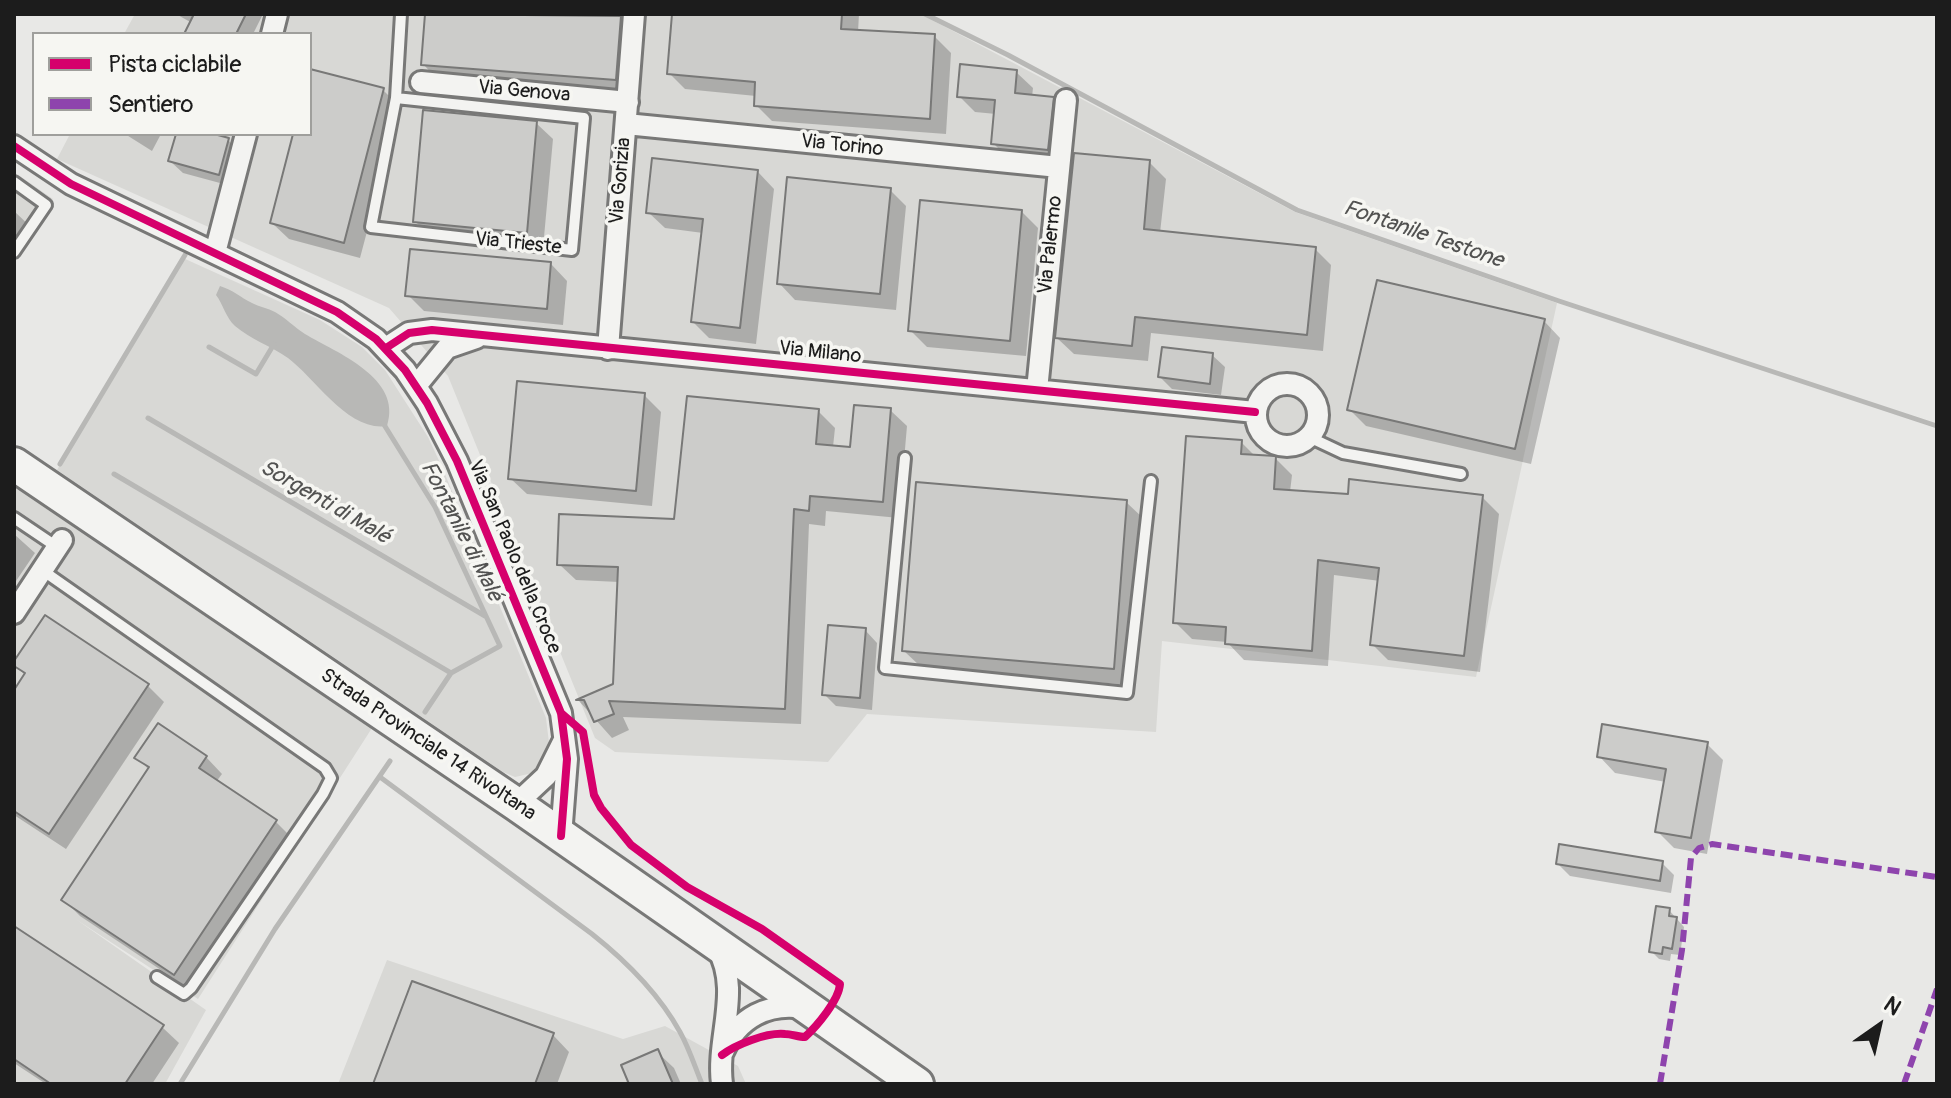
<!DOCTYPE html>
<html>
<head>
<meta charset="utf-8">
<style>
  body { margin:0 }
  #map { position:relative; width:1951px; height:1098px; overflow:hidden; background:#e8e8e6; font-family:Pangolin,sans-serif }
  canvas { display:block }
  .frame { position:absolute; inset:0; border:16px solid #1c1c1c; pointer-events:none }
  .legend { position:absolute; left:32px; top:32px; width:280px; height:104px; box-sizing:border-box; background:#f6f6f2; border:2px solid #9f9f9c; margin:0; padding:10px 14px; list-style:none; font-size:24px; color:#1c1c1c }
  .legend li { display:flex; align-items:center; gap:16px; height:40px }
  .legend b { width:40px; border:2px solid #9f9f9c }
  .north { position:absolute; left:1839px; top:986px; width:80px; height:80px; -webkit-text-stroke:6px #f6f6f2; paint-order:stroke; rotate:34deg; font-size:22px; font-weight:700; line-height:32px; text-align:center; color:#1c1c1c }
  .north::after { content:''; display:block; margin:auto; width:28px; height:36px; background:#1c1c1c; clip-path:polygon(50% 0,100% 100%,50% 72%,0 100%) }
</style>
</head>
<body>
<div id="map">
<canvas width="1951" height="1098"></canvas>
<div class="frame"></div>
<ul class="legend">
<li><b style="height:10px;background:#d6006c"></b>Pista ciclabile</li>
<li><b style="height:10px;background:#8e44ad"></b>Sentiero</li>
</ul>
<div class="north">N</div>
</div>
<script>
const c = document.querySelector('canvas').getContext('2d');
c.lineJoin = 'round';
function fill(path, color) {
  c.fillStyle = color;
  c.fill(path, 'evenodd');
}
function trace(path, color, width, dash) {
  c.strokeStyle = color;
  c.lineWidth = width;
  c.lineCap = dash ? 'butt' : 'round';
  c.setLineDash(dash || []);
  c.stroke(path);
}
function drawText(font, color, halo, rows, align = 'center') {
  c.font = font + ' Pangolin,sans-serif';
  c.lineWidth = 7;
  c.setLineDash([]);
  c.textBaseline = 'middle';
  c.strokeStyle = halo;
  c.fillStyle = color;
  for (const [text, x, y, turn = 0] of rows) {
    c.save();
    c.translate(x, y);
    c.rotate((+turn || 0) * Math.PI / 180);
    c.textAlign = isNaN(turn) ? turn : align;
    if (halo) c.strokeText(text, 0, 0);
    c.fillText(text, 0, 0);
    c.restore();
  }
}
const built = new Path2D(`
  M135,14H921L1295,212L1557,303L1476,677L1162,641L1156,732L867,714L828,762L615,752L595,738L448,376L389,308L57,159L70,134H310V34H124Z
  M14,172L53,199L14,257Z
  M183,258L320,320L362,347L385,370L428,437L442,467L546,718L550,751L537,772L515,777L503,772L57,470Z
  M14,486L372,728L198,999L77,920L206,1010L165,1084H14Z
  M387,960L623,1039L665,1026L738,1066L746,1084H338Z`);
const water = new Path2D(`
  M220,286C233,290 240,297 252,303C259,307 268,308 275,312C286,318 294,327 305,334C337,353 403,378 387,426C348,432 315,378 288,358C271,346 250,339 235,326C226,318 223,304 216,295Z`);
const shadow = new Path2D(`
  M176,14H263L253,34H186L192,23Z
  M427,14H571L620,18L636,34L632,95L439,81L423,64Z
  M674,14H859L858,32L934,36L951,53L946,134L772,121L756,105V96L685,89L669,73Z
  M1016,72L1033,88L1032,97L1053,98L1069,115L1064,165L1010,160L993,143L996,114L975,112L959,96Z
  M310,76L383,90L400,107L360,258L289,239L272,223L295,134H310Z
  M536,123L553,139L543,248L431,238L415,221Z
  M125,134H161L152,151Z
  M178,134H207L228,140L240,152L231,186L183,173L170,161Z
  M1149,162L1166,179L1160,233L1315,249L1331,265L1323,351L1151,333L1148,361L1074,354L1057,338Z
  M758,172L774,189L756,344L709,338L693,322L703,233L665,228L648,212Z
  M890,190L906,206L896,310L795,300L779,283Z
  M14,211L34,230L14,259Z
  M1021,211L1038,228L1026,356L927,347L910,330Z
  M551,264L567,281L563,325L424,311L408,295Z
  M1544,321L1560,338L1531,464L1366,426L1349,409Z
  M1212,355L1225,367L1221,395L1172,389L1160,377Z
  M644,395L661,412L652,506L527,494L510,478Z
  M890,410L907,426L899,518L826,511L825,526L809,524L801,724L623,717L629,730L612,738L579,701L615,685L619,582L576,580L559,564L676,522L818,411L835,428L833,447L852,449Z
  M1241,442L1256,457L1275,458L1292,475L1290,492L1349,496L1482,497L1499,514L1480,672L1388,660L1372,644L1380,581L1334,575L1328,666L1244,660L1227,642L1192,639L1175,622Z
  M1126,502L1143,518L1130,685L921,667L904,651Z
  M14,534L35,553L14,584Z
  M865,630L877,643L872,710L836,706L824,694Z
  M14,664L147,685L164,702L66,849L14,815V694L26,676Z
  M1707,744L1723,760L1707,854L1674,848L1657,831L1666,782L1615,773L1599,756Z
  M137,757H206L222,774L216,782L276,822L292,838L191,990L80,916L63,899L149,770Z
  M1662,863L1674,875L1671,893L1570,876L1558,864Z
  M1669,910L1684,927L1680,955L1671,954L1670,961L1659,959L1651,951Z
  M14,929L162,1027L179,1043L152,1084H46L14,1063Z
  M553,1035L569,1052L557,1084H376Z
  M657,1052L674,1068L681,1084H622L630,1080Z`);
const stream = new Path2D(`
  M925,14L1008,55L1297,210L1559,301L1937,426
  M209,347L256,374L274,344
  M148,418L485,616
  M383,423L435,507L500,646L451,673L425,712
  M60,464L185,255
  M114,474L451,673
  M380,777L592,934C626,961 659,994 680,1032C689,1048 695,1067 702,1084
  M180,1084L275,929L390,761`);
const building = new Path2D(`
  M194,14H246L236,34H184Z
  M425,14L621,16L616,80L421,65Z
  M672,14H842L841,29L935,34L930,119L754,106L755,82L667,74Z
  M960,64L1017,70L1015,93L1054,97L1048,150L991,144L995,100L957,97Z
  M310,69L384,88L344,243L270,223L293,134H310Z
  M423,110L537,121L527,233L413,222Z
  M176,134H214L229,138L219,175L168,161Z
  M1074,153L1150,160L1144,229L1316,247L1307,335L1135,317L1132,346L1055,338Z
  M652,158L758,170L740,328L691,322L703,219L646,213Z
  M787,177L891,188L880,294L777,284Z
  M920,200L1022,210L1010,341L908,331Z
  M410,249L551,262L547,309L405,296Z
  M1377,280L1545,319L1515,449L1347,410Z
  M1162,347L1213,353L1210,384L1158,377Z
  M517,381L645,393L636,491L508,479Z
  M687,396L819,409L816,444L850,447L854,405L891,408L883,502L810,496L809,511L794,509L785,709L609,701L614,714L594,722L584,700H576L613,684L618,567L557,565L559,514L674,519Z
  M1186,436L1242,440L1241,454L1276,456L1274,489L1348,494L1349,479L1483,495L1464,656L1370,645L1379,568L1318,560L1312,651L1225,644L1226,627L1173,623Z
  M916,482L1127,500L1114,669L902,651Z
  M45,615L149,684L49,834L14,811V690L25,673L14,666V661Z
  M828,625L866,628L860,698L822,695Z
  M158,723L207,756L199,768L277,820L174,975L61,900L149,767L134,758Z
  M1602,724L1708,742L1691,838L1655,832L1666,769L1597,757Z
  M1559,844L1663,861L1660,881L1556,864Z
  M1656,906L1670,908L1669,916L1677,917L1672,949L1663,947L1662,954L1649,952Z
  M14,926L164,1025L125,1084H51L14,1059Z
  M412,981L554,1033L535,1084H373Z
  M658,1049L673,1084H629L621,1065Z`);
const service = new Path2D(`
  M396,98L584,118L572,250L371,227L396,98L401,14
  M14,182L46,205L14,252
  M1309,437L1343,453L1461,474
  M905,458L885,668L1127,693L1151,481
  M14,518L57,547
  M42,570L325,768L331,778L323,794L191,988L184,994L157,977`);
const minor = new Path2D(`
  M272,34L277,14
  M421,82L628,102
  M626,124L1059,167
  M14,146L71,184L337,312L376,339L405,370L427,403L457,461L561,713L567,759L561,836
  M215,253L246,134
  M386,348L409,333L432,330L1255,412
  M608,349L634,14
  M1256 415a31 31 0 1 1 62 0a31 31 0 1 1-62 0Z
  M416,386L447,348L476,338
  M1037,390L1066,100
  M14,613L62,540
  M516,804L546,776L563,742
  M717,947C742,991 716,1037 722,1084
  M723,1052C738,1017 769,1002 804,1008`);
const primary = new Path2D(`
  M14,464L516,804L917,1084`);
const quiet = new Path2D(`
  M1660,1084L1682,950L1691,858L1699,848L1712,844L1937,877
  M1904,1084L1937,989`);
const cycleway = new Path2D(`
  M14,146L71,184L337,312L376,339L405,370L427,403L457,461L561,713L567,759L561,836
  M386,348L409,333L432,330L1255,412
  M561,713L583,732L594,795L601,808L631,845L687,887L762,929L840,984C839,1000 817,1026 805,1037C798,1037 792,1034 785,1034C767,1032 735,1045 722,1055`);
const streetNames = [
  ["Via Genova",524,92,5],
  ["Via Torino",842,146,6],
  ["Via Gorizia",621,181,-85],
  ["Via Trieste",518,244,6],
  ["Via Palermo",1051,245,-84],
  ["Via Milano",820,353,6],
  ["Via San Paolo della Croce",514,557,67],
  ["Strada Provinciale 14 Rivoltana",428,745,34]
];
const waterNames = [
  ["Fontanile Testone",1423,235,19],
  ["Sorgenti di Malé",325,503,30],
  ["Fontanile di Malé",461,532,63]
];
fill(built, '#d8d8d5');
fill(water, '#b8b8b6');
fill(shadow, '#0003');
trace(stream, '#b8b8b6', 5);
fill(building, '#ccccca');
trace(building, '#787877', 2);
trace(service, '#787877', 16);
trace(minor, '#787877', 26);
trace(primary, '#787877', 38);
trace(service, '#f3f3f1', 10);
trace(minor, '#f3f3f1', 20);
trace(primary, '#f3f3f1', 32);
trace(quiet, '#8e44ad', 6, [12, 6]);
trace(cycleway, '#d6006c', 8);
drawText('20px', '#1c1c1c', '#f6f6f2', streetNames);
drawText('italic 22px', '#525251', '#f6f6f2', waterNames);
</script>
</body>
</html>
